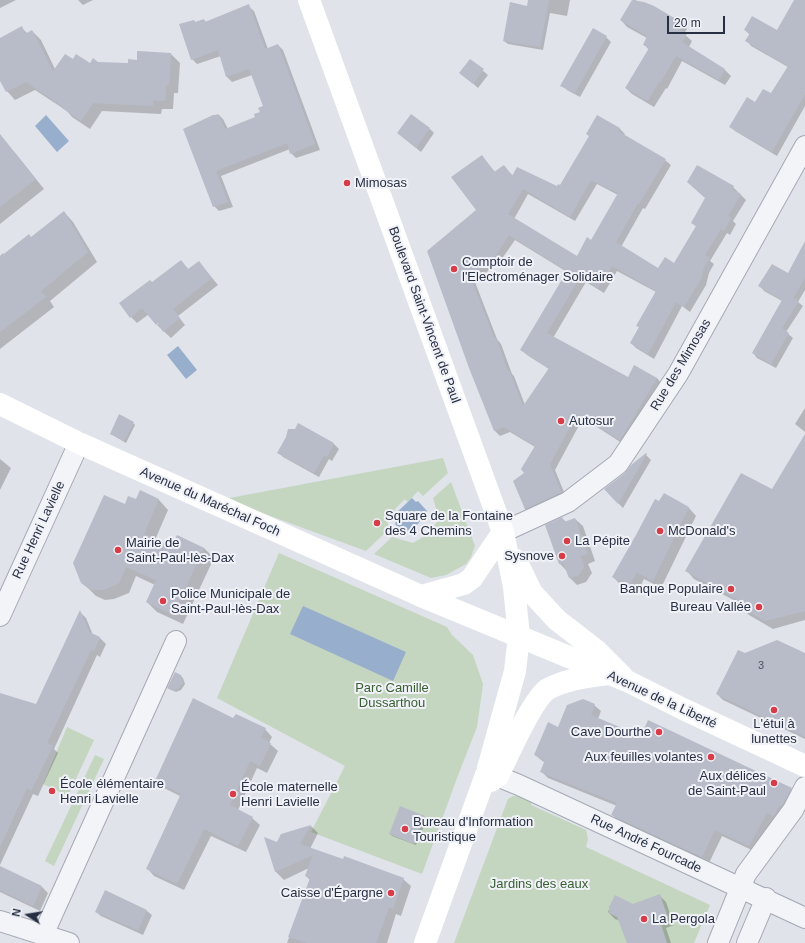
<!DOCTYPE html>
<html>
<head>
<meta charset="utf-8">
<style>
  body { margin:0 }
  #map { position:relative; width:805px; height:943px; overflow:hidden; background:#e0e3ea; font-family:Arial,sans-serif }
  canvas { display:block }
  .north { position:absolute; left:8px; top:895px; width:40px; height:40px; -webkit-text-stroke:3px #f0f2f7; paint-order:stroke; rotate:282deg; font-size:11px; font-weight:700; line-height:16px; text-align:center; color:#272f43 }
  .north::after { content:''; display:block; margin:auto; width:14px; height:18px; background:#272f43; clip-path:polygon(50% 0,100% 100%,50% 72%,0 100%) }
  .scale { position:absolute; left:667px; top:16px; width:58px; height:18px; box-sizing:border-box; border:2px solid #272f43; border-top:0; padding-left:5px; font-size:12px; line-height:14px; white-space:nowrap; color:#272f43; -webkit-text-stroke:3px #f0f2f7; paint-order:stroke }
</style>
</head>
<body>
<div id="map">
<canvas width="805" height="943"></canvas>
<div class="north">N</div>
<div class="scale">20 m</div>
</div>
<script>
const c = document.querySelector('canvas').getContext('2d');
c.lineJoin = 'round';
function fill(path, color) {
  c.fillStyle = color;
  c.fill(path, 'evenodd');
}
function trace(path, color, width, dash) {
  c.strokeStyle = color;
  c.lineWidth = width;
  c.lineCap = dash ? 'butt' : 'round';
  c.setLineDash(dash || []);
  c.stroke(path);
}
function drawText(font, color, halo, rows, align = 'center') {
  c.font = font + ' Arial,sans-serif';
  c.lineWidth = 4;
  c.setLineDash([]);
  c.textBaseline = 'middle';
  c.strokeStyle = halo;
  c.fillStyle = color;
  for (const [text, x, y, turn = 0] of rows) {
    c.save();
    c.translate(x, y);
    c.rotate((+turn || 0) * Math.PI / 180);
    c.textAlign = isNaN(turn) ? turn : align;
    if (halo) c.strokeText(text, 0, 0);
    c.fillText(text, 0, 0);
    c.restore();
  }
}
const green = new Path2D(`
  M443,458L448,473L423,496L418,491L408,502L405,499L394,510L397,513L387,523L391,527L366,551L224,499Z
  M451,482L475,546L471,557L466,564L446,575L431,578L374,554L392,537L413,543L428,534L439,519L433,498Z
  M279,553L447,627L452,635L473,655L483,684L477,727L457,778L422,874L311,832L345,766L217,698Z
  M67,727L94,740L68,796L43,784Z
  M95,755L104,759L54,866L45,861Z
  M513,796L534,797L531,805L586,830L588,839L586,847L710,905L694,943H454L508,799Z`);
const water = new Path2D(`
  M46,115L69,141L57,152L35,126Z
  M178,346L197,370L186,379L167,355Z
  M412,498L416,502L418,501L427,511L418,524L404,533L395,524L396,522L392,517Z
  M303,606L406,652L393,681L290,634Z`);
const shadow = new Path2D(`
  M0,0H16L0,8Z
  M78,0H93L83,5Z
  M529,0H570L567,16L550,13L543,50L508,44L504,41L528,7Z
  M633,0H635L681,22L687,29L684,34L692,41L689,47L725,70L731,76L725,85L682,61L667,89L666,88L654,107L632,94L626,88L649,50L644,44L647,38L627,27L621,20Z
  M795,0H805V106L777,156L735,131L731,127L756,103L771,94L788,67L751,46L747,41L750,35L745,30L778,32Z
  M248,6L254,11L268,49L278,45L283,50L320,150L296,158L291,153L290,149L221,176L233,207L219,211L214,206L185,130L218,114L223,119L228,129L257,118L264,107L252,75L232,82L227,77L221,56L197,64L192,59L194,21L197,23L204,20L206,22Z
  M22,28L28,34L32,31L41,40L55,69L73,60L90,64L98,63L129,64L138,61L171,54L180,63L178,93H174L173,109H162L161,114L102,111L90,129L72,117L67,111L35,90L15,100L7,91L0,78V39Z
  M606,37L611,42L580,97L567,90L562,85Z
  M470,60L488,75L478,88L466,77Z
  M619,128L625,134L624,135L665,160L671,165L645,209L643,208L621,247L659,269L674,264L697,227L692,223L706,198L698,166L733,187L746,200L733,221L736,224L730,235L727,233L710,261L714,264L709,273L706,285L690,312L682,306L654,359L636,348L631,343L640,328L638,326L656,292L617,271L604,293L586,282L553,338L628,378H657L662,384L625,445L583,418L555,470L566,497L531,514L525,509L515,482L525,473L535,447L510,432L500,436L495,431L429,251L478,210L482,156L495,172L504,166L513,176L557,187L561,186ZM597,184L618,195L592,241L577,258L514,219L528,194L575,221ZM515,240L567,272L521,349L527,355L549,369L525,405L514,376L512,374L501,344L497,339L475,282L501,260Z
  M430,129L434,133L421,152L398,133Z
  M7,144L16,154L44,189L0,224V150Z
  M64,212L73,222L97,262L50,301L54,307L0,349V256L3,253L4,255L32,238Z
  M805,243V290L798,302L803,306L786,332L793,338L776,368L757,358L753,353L782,301L764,291L760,286L788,274Z
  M181,261L189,270L199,262L218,285L178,316L185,325L171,338L157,325L162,320L149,314L137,323L131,317L152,284Z
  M805,408V432L795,424Z
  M133,423L135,425L126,443L111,434Z
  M299,424L334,444L339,449L332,461L329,459L319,477L283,457L278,452Z
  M805,436V620L773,629L749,615L741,607L739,603L694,579L687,571L772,490Z
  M646,455L651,460L623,508L618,503L626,474Z
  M0,459L11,468L0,490Z
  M140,492L159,500L168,510L155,540L172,548L178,536L204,548L214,558L183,624L157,612L147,602L155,585L136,576L129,593L114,599L105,600L96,596L86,586L125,505L136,501Z
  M664,494L689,508L696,516L661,588L644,579L637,593L620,584L613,577Z
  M562,518L566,522L575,519L583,526L595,561L588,564L592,573L586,582L577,585L570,578L568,572L560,564L546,526Z
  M80,612L86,618L93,635L100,638L106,644L100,657L97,655L54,749L58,753L38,796L33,794L0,865V694L36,705Z
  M745,654L805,657V739L723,700L717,694Z
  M180,675L183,678L185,684L181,690L176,692L168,688Z
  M594,705L601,711L598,719L642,737L791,789L798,795L781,822L774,819L756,852L722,836L709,863L619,822L613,815L617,806L548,778L541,771L545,763L535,755L559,728Z
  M234,719L265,729L272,737L269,743L278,751L267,773L257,768L238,810L252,818L260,825L246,852L211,836L184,890L154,876L147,868L180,796L164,788L156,781Z
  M425,817L427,819L416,845L392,836L390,834Z
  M311,826L318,833L310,849L403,879L411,886L401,916L396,914L387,943H287L310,880L306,876L309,868L284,880L276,872L266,839L277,844L281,835Z
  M0,867L42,887L48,893L40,911L0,892Z
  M659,895L666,902L674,925L666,928L671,943H628L620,921L615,919L608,912L615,896L633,905Z
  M147,911L152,915L143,935L101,916L96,912Z`);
const building = new Path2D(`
  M528,0H549L540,47L503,41L510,2L527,6Z
  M632,0L644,2L654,6L681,22L677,28L687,34L682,42L725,69L719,80L676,56L660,83L659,82L648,101L625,88L649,48L643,45L647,36L620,20Z
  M794,0H805V94L772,152L729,127L747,97L755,102L763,89L771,93L788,66L745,41L750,33L744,30L752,16L777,30Z
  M249,4L265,49L278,44L315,144L290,154L287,143L216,171L228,202L213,207L183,129L213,115H219L225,129L255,117L254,114L260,112L258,108L263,106L249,69L226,77L218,50L191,60L179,24L194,20L195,22L204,19L205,22Z
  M22,26L25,34L32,30L53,71L65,54L73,59L76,54L90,63L93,58L98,62L128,63V59L137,60V51L171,53L169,85H166L165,101L153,100V106L93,103L81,121L62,108L63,107L26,82L6,92L0,81V38Z
  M593,28L607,36L575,93L560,86Z
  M470,59L484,69L473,84L459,73Z
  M411,114L430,128L416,148L397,133Z
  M597,115L620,128L618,131L666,159L639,204L638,203L616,242L658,268L665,257L674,263L696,226L691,223L705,198L687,182L697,165L734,186L732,190L741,194L728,216L731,218L724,231L721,229L705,255L710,258L704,267L701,279L684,307L676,302L648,354L630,343L639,327L636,326L656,291L612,266L598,288L580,277L547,333L628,377L634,365L657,378L620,440L577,414L550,464L561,492L525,509L513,481L524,473L521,469L535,446L504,427L494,431L469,368L427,251L476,210L451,177L482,155L494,172L504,165L512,176L517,167L557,186L558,184L560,185L589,136L586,134ZM591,180L618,193L591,240L587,237L577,256L508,214L523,189L570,217ZM509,235L567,271L520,350L549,368L523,406L509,370L508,372L496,337L494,338L470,276L496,255Z
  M0,134L36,179L0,207Z
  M64,211L88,252L41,291L46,297L0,332V257L29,234L31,237Z
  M805,241V278L793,298L799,301L782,328L789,333L771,364L752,353L782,300L758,286L772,264L788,273Z
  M181,260L188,269L199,261L212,278L173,309L180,318L163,332L158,323L156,325L142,308L130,318L119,303L150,280L152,282Z
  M119,414L134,422L124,441L110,434Z
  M298,423L334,443L327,457L324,455L314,473L277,453L286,437L288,429H295Z
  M805,434V611L765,621L740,607L737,599L685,571L741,473L772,489Z
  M646,453L647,454L618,504L604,489L625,473L631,465Z
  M140,490L159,499L144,534L172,546L177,535L204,548L173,615L146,602L156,580L126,567L119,583L104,590H95L89,589L81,583L73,563L104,495L125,504L128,496L136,499Z
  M664,493L689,507L653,581L637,572L629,586L612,577L636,535L655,499L659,501Z
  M562,517L564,522L575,518L588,554L581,556L584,567L579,575L569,578L563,563L559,564L545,525Z
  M80,610L89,632L100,637L94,651L91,650L47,743L53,746L31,791L27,788L0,847V693L36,704Z
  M777,640L805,653V737L716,694L738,650L745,653Z
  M175,672L181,675L183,682L179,688L173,691L167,688Z
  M193,698L233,718L236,714L266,728L261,738L271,743L260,766L250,761L230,805L253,817L238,846L204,829L177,884L146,869L181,794L155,781Z
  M583,699L595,704L591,715L641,736L648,720L792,788L783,804L781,807L779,806L774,816L767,813L749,846L715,830L702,857L611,815L617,803L540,772L545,760L534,755L548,722L558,727L567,705Z
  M400,806L425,816L414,844L389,834Z
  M311,825L300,844L343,859L344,856L404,878L393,909L389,907L376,943H307L288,937L310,878L305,876L313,855L275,872L264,837L277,842L281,834Z
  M0,866L42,886L33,906L0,890Z
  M105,890L147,910L138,930L95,912Z
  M660,894L668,918L660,921L667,943H627L617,917L609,913V907L615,895L633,904Z`);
const street = new Path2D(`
  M503,532L568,502L618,464L678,374L805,146
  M0,616L79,443
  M487,772L519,785L805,918
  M0,921L69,943
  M43,935L176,641
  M718,943L746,874L793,810L805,787
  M747,943L766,898`);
const secondary = new Path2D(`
  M309,0L503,532L514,587L519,636L515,671L487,772L425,943
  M0,404L79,443L421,596L627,681L683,709L805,766
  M516,560L532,593L557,620L597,651L622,676
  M421,596L464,584L472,578L503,532
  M491,781L498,776C507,757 533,698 548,689C566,679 588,677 608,674`);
const markers = [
  [347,183,4,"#d83c48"],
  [454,269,4,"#d83c48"],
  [561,421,4,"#d83c48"],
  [377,523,4,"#d83c48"],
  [660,531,4,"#d83c48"],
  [567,541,4,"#d83c48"],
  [118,550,4,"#d83c48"],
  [562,556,4,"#d83c48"],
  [731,589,4,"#d83c48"],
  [163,601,4,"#d83c48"],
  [759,607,4,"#d83c48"],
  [774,710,4,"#d83c48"],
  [659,732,4,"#d83c48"],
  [711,757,4,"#d83c48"],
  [774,783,4,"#d83c48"],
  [52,791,4,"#d83c48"],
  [233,794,4,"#d83c48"],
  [405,829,4,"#d83c48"],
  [391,893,4,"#d83c48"],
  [644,919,4,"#d83c48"]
];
const numberNames = [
  ["3",761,666]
];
const poiNames = [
  ["Mimosas",355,183],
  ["Comptoir de",462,262],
  ["l'Electroménager Solidaire",462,277],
  ["Autosur",569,421],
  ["Square de la Fontaine",385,516],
  ["des 4 Chemins",385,531],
  ["McDonald's",668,531],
  ["La Pépite",575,541],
  ["Mairie de",126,543],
  ["Saint-Paul-lès-Dax",126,558],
  ["Sysnove",554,556,"right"],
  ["Banque Populaire",723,589,"right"],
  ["Police Municipale de",171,594],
  ["Saint-Paul-lès-Dax",171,609],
  ["Bureau Vallée",751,607,"right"],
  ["L'étui à",774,724,"center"],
  ["lunettes",774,739,"center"],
  ["Cave Dourthe",651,732,"right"],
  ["Aux feuilles volantes",703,757,"right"],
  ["Aux délices",766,776,"right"],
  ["de Saint-Paul",766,791,"right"],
  ["École élémentaire",60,784],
  ["Henri Lavielle",60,799],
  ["École maternelle",241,787],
  ["Henri Lavielle",241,802],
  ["Bureau d'Information",413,822],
  ["Touristique",413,837],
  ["Caisse d'Épargne",383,893,"right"],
  ["La Pergola",652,919]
];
const streetNames = [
  ["Boulevard Saint-Vincent de Paul",424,315,70],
  ["Rue des Mimosas",681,365,-59],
  ["Avenue du Maréchal Foch",210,502,24],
  ["Rue Henri Lavielle",39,530,-65],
  ["Avenue de la Liberté",662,700,25],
  ["Rue André Fourcade",646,844,25]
];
const parkNames = [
  ["Parc Camille",392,688],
  ["Dussarthou",392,703],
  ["Jardins des eaux",539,884]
];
fill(green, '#c4d5c0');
fill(water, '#98aecd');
fill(shadow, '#0003');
fill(building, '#b7bcc8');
trace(street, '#a5a9b5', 22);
trace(street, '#f3f4f8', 20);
trace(secondary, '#fff', 22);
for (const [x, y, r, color] of markers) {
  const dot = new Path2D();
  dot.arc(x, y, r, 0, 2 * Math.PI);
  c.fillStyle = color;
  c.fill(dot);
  trace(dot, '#f0f2f7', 1.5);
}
drawText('11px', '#4b5264', null, numberNames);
drawText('13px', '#272f43', '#f0f2f7', poiNames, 'left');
drawText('13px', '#272f43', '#f0f2f7', streetNames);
drawText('13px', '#396033', '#f0f2f7', parkNames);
</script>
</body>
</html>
